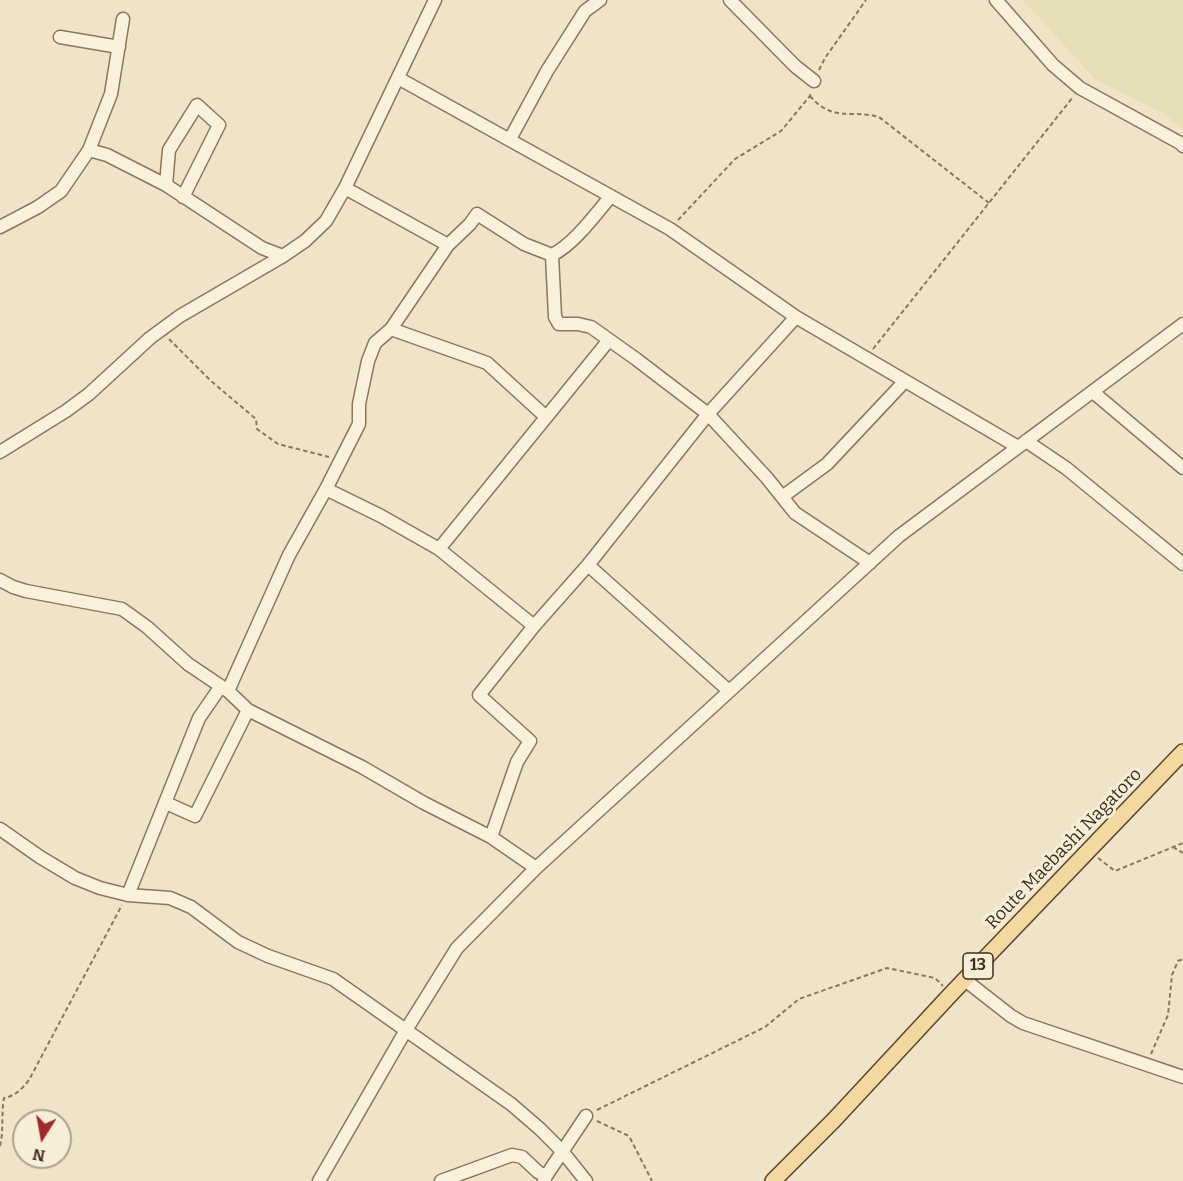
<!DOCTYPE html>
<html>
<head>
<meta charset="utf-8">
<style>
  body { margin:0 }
  #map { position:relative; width:1183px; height:1181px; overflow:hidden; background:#f0e4c8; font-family:Bitter,serif }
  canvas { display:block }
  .north { position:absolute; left:12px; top:1109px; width:60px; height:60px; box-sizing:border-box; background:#f7eed8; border:2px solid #ada18e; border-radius:50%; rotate:191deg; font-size:16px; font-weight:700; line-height:24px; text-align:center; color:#3d2e20 }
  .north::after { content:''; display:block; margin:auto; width:21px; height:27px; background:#9e2a2b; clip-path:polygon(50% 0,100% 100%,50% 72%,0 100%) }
</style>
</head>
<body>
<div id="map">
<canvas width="1183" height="1181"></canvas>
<div class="north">N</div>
</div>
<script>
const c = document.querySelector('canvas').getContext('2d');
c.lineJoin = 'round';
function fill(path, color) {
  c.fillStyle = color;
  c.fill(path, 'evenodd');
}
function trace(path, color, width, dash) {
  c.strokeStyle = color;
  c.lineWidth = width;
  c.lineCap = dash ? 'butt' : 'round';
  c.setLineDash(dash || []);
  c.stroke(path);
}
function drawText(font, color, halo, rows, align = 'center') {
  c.font = font + ' Bitter,serif';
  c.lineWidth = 6;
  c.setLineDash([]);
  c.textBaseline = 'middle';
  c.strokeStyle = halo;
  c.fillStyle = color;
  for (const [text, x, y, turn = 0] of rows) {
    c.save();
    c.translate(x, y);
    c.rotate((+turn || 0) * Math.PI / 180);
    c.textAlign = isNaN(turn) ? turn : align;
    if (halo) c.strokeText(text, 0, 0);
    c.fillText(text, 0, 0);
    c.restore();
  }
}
const farmland = new Path2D(`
  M1023,0H1183V129L1163,113L1095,79Z`);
const path = new Path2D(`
  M819,70L825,58L866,0
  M810,96C833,123 852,109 879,117L989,203
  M678,220L735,159L781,131L810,96L811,92
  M169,339L211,381L256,419L257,429L278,444L329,457
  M873,349L1073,97
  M1173,847L1183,853
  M1098,858L1115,871L1183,843
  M1151,1054L1168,1015L1172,975L1178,961L1183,959
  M597,1110L765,1027L799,999L887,968L935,978L943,986
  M597,1121L629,1136L652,1181
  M0,1146C4,1130 1,1114 4,1098C15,1096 22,1089 29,1080L122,905`);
const minor = new Path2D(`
  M730,0L795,66L814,81
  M996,0L1053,65L1080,88L1180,143L1183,146
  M60,37L119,47
  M398,78L670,229L796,317L1018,447
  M510,139L547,71L585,11L600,0
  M89,150L107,155L166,185L262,248L283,256
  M166,185L169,150L197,105L219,125L183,197
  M345,188L448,245
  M0,227L38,207L61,191L89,150L111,94L123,19
  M552,255L555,317L559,324H578L591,327L636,359L708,414L767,478L795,513L870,563
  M391,329L487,363L546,417
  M1093,392L1183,468
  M1026,441L1066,468L1183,564
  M0,452L66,411L89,394L150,338L180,316L283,256L305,241L326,221L345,188L435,0
  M326,489L381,516L439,549L534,626
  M782,497L827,464L905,381
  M439,549L609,340
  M588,565L729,691
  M0,580L13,587L26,591L122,609L147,627L188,664L228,691L248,710L362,767L424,803L491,837L536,868
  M228,691L289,555L326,489L359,424V404L368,361L375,343L391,329L448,245L470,224L477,214L524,244L552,255C574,244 595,215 611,196
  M166,803L195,816L248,710
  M0,829L40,857L75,878L100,888L128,895L170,898L191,907L238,942L268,956L333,979L511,1104L540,1129L562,1151L586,1181
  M491,837L517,762L530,741L479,695L534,626L588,565L708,414L796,317
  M128,895L199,718L221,686
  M965,980L1011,1016L1023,1023L1183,1077
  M319,1181L406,1030L457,948L536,868L899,536L1183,324
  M441,1181L512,1155L522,1157L538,1172L546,1176
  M544,1181L546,1176L586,1116`);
const major = new Path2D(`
  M773,1181L834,1120L951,994L1183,752`);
const shields = [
  [978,966,30]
];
const shieldNames = [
  ["13",978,966]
];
const streetNames = [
  ["Route Maebashi Nagatoro",1064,849,-46]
];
fill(farmland, '#e6deb5');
trace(minor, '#8d765c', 15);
trace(major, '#5b4430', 18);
trace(path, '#8d765c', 2, [4.5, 3]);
trace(minor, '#faf1dc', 12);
trace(major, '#f3d9a0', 15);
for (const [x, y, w] of shields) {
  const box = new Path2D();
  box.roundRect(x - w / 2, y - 13, w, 26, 4.5);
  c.fillStyle = '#f7eed8';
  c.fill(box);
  trace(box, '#3d2e20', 1.5);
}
drawText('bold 16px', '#3d2e20', null, shieldNames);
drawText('18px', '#3d2e20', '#f7eed8', streetNames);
</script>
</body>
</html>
